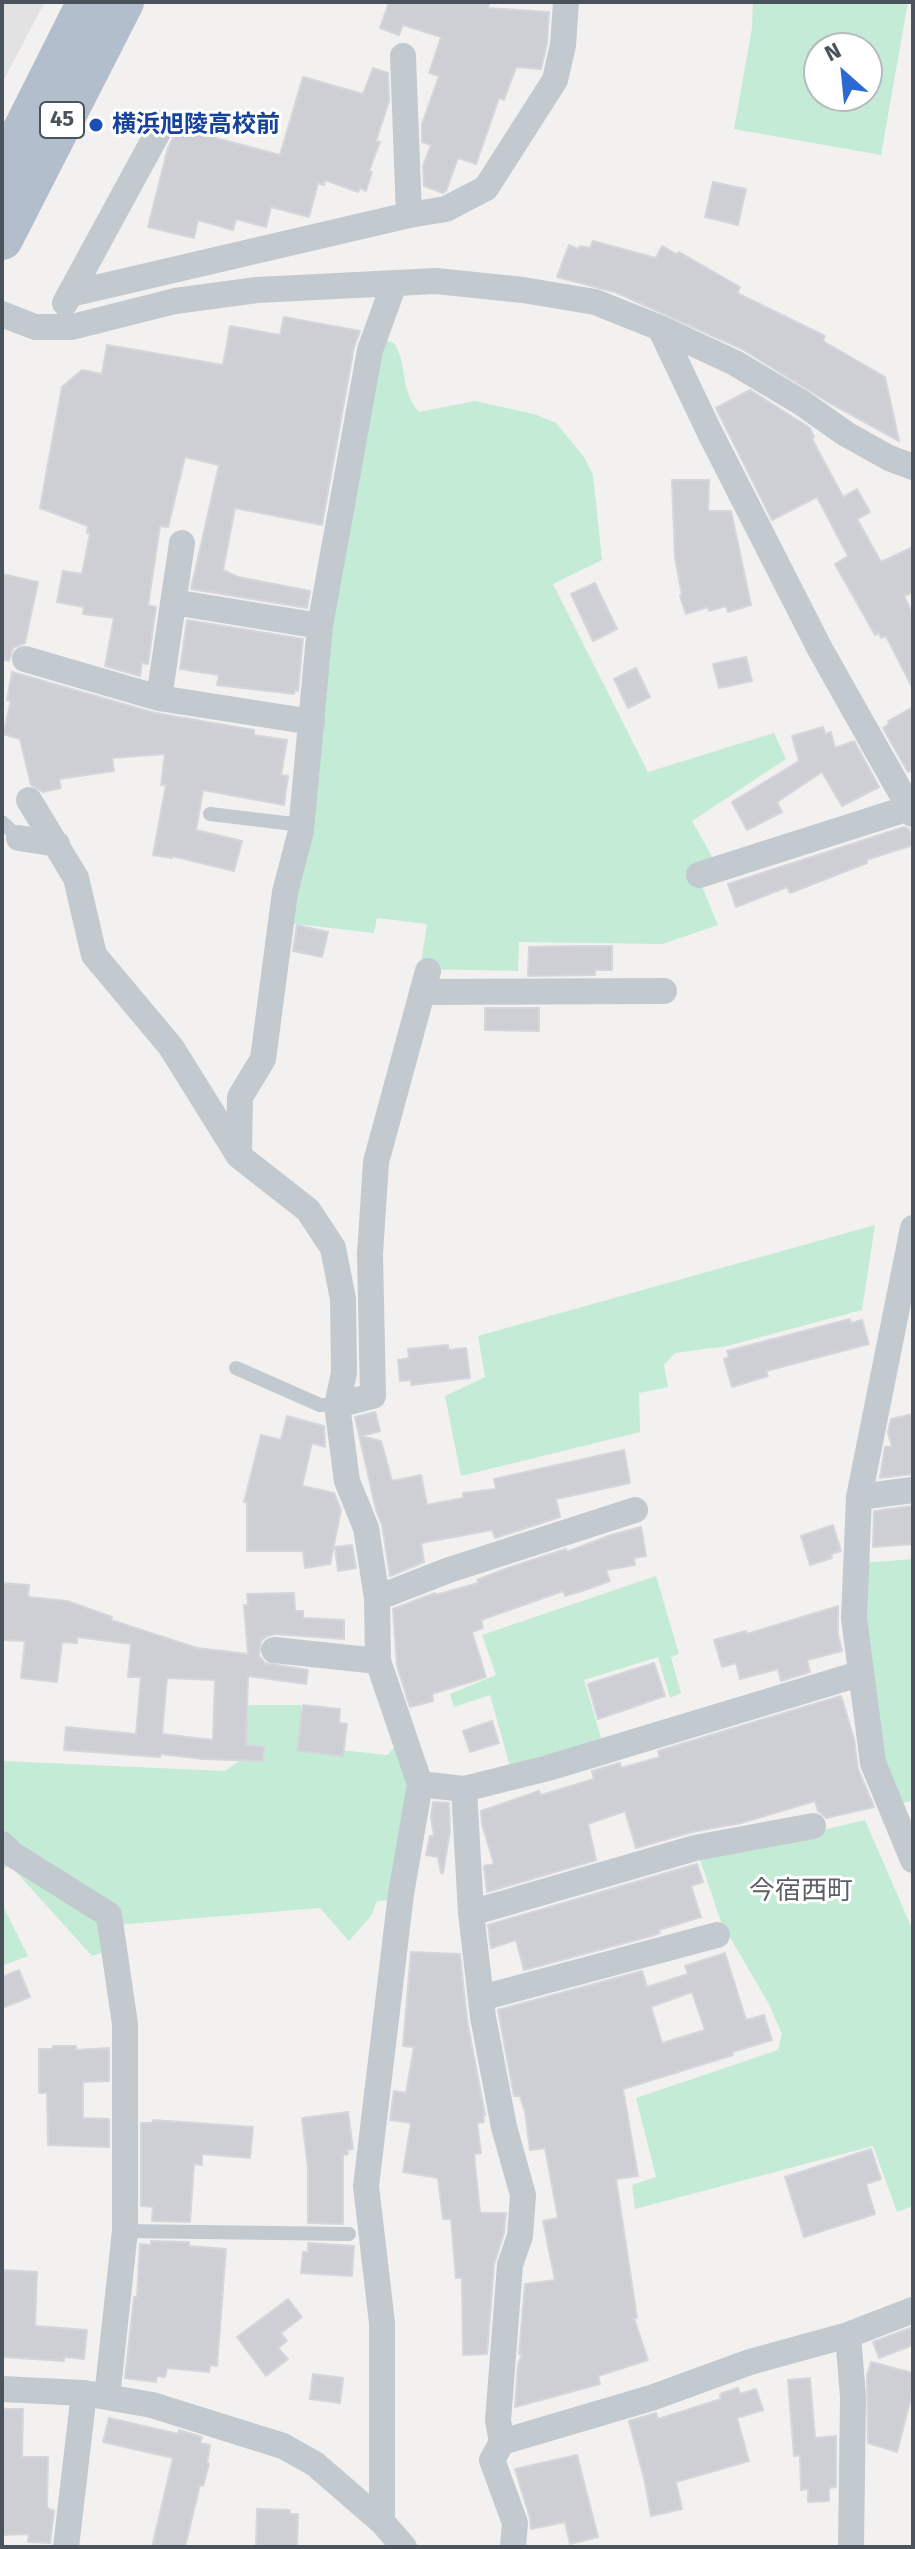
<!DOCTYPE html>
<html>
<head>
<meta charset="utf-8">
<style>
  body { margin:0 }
  #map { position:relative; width:915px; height:2549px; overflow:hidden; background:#f2f1f0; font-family:"Fira Sans",sans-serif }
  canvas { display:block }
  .frame { position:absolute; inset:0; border:4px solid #4a525c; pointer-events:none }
  .north { position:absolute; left:803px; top:32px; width:80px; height:80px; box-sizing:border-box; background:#fff; border:2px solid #b7babe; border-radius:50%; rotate:333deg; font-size:22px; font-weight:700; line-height:32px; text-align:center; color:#4a525c }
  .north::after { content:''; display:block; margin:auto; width:28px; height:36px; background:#2b6ad2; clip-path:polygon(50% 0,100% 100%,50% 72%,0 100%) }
</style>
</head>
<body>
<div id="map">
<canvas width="915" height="2549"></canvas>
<div class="frame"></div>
<div class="north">N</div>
</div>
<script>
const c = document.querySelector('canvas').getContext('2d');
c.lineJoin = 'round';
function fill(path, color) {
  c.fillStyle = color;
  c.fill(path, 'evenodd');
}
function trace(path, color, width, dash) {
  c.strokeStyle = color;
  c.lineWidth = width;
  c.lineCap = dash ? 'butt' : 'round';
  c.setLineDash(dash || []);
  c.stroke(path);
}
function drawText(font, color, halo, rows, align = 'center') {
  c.font = font + ' "Fira Sans","Noto Sans JP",sans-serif';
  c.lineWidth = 6;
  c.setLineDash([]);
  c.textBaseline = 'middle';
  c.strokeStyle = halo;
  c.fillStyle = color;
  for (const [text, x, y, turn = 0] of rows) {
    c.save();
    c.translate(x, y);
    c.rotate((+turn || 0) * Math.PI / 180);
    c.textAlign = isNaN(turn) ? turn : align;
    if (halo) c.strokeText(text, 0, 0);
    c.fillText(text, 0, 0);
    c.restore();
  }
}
const education = new Path2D(`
  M2,2H45L2,83Z`);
const green = new Path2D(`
  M753,2H908L881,155L734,129L752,28ZM867,48V96H819V48Z
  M385,340L394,343C408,365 400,392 419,412L475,401L534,414L556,423L584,457L593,475L602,560L553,584L648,772L774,733L786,759L692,821L714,860L695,870L718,925L662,944L519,942L518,971L420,969L427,924L377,918L374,933L288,923L323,627Z
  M875,1225L862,1310L727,1346L675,1353L664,1365L668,1387L639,1393L640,1432L461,1476L445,1396L485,1377L478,1336Z
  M913,1559V1800L897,1805L879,1762L862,1563Z
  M656,1576L679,1654L671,1657L681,1693L670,1698L658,1657L584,1680L602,1741L511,1770L490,1695L454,1707L450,1694L496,1675L482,1635Z
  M244,1705H301L302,1746L388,1755L400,1739L413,1785L394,1900L377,1901L371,1916L349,1941L320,1908L115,1925L117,1947L92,1956L9,1864L2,1871V1761L225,1771L239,1761Z
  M865,1820L913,1931V2206L897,2212L873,2146L635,2209L632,2185L656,2177L636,2098L778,2050L782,2034L769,2004L721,1922L700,1859Z
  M2,1904L28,1956L2,1966Z`);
const building = new Path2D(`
  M389,2H490L488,8L549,12L547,43L541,69L516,67L504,100L499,98L476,164L458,158L446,191L443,193L424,186L423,166L431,145L422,142V124L439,76L429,73L441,37L403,25L399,35L380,28Z
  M373,68L388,73L389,101L376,141L380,142L369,171L372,172L366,191L360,188L358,192L325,180L324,185L318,183L309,217L271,207L266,227L236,219L233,230L198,220L194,238L148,227L168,148L178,128L280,155L303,77L363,94Z
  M713,182L746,189L738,225L705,217Z
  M593,241L656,258L662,246L676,254L679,252L740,287L737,293L825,336L823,341L885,377L899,441L828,402L742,349L615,292L557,277L569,245L578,249L580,246L590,248Z
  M284,317L360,331L354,347L322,525L235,508L223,570L238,577L310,591L307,608L191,589L219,465L185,457L168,527L160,526L148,605L156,607L148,664L142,663L140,676L105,666L114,618L83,614L84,607L57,602L63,571L82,574L90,533H87L88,526L40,508L62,387L82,370L102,374L107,345L223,365L230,326L280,335Z
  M750,390L810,428L814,437L812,439L843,497L857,489L870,512L857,519L881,562L913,547V592L904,596L913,614V689L886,636L881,638L879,633L875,635L835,564L848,556L817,497L772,520L716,408Z
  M672,480H709L708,511H731L751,605L728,612L726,606L709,611L708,607L686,614L680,596L682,595L675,558Z
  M2,574L38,582L25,643L13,648L9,661L2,659Z
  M595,583L617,629L593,641L571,594Z
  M187,620L303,639L298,691L295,690L294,694L217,685L219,675L180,669Z
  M746,657L752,681L719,688L713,664Z
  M636,668L650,697L628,708L614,679Z
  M12,672L155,713L254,730V735L287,740L281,775L288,776L284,805L203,790L196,830L242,841L234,871L172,856V858L153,855L166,785H161L165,754L112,758L114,771L59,779L61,788L43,792L31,785L20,739L3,734L11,701L7,700Z
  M913,707V770L908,772L883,728L889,724L888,721Z
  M823,727L825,734L831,732L835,748L854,741L879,787L842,806L822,772L777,802L782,812L747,830L732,802L799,761L792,736Z
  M904,827L909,829L913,845L866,860L867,863L790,893L787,887L736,907L728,884Z
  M297,925L328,932L322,957L293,951Z
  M575,946H612V970H595V975L528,976L529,947Z
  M485,1008H539V1031L485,1030Z
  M850,1319L851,1323L862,1320L869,1344L766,1371L768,1376L732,1387L724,1359L729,1357L727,1351Z
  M448,1345V1350L466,1348L470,1378L411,1385V1380L400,1381L398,1360L409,1358L408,1349Z
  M375,1412L380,1431L361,1436L381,1441L392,1481L421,1475L427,1505L463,1498V1493L496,1489L494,1479L624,1450L630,1483L556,1499L560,1517L495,1538L492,1530L421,1543L424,1562L390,1576L382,1525L376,1510L355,1417Z
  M913,1414V1474L880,1478L885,1447H892L888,1432L891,1419Z
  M287,1416L324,1426L325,1447L312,1443L302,1486L334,1493L341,1510L330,1564L305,1568L303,1551H247V1502H244L261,1435L281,1440Z
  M913,1506V1544L873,1547L874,1511Z
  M833,1525L841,1551L831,1554L832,1558L810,1565L801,1536Z
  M641,1527L646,1556L634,1558L635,1565L606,1570L610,1581L582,1591L565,1596L563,1591L481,1620L483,1628L472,1632L486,1677L432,1694L433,1701L410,1707L397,1666L393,1609L435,1593L436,1595L478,1583L477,1580L505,1569L566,1549L567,1552L608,1536Z
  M352,1545L356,1568L338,1571L335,1547Z
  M2,1583L29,1585L28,1597L67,1601L112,1617L111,1620L197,1648L248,1654L244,1605H248L247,1594L294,1593L295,1611H303V1618L344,1620V1639L275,1634L267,1636L261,1641L259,1656L265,1663L308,1670L306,1684L248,1676L246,1745L264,1747L263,1761L203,1759L161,1754L160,1757L64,1750L66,1727L136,1734L141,1677H128L131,1644L77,1637V1643L62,1642L57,1682L21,1678L25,1641L2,1640ZM167,1678L215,1680L213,1740L162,1734Z
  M838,1606V1635L842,1651L807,1660L810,1672L781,1681L778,1669L740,1679L736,1663L722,1667L714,1640L746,1631L747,1634Z
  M654,1663L665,1696L598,1719L588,1684Z
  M841,1696L854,1739L858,1769L874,1807L826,1818L818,1811L815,1801L741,1823L692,1832L636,1848L625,1811L588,1824L596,1860L487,1892L484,1866L494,1864L482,1824L481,1811L539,1791L541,1795L594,1779L592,1771L620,1763L621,1768L660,1757L658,1751Z
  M303,1705L340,1709L339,1723L347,1724L343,1756L297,1751Z
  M492,1721L499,1743L470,1752L463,1731Z
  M433,1802L449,1803L450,1831L443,1873H441L438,1857L426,1855L430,1836H434L431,1817Z
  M697,1864L703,1882L691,1886L701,1917L659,1930L660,1933L651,1936L524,1970L516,1940L491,1948L488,1925Z
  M411,1952L460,1954L467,2020L485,2115H483L484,2122L477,2123L481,2153L474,2154L480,2213H506L504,2233L494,2264L487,2354L463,2355L462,2278H456L451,2219H443L438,2178L403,2172L411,2123L390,2120L394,2091L406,2093L414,2047L403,2046Z
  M725,1953L746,2020L764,2015L772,2040L732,2052L733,2055L623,2089L638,2176L616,2179L637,2318H634L648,2360L598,2376L600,2384L515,2407L518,2365L522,2354H519L525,2284L555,2280L543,2221L558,2218L545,2148L530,2150L525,2112L520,2096H514L498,2010L642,1971L647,1987L688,1974L685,1966ZM692,1992L705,2030L662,2043L651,2007Z
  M19,1970L30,1997L2,2008V1977Z
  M53,2046H76V2050L109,2048V2081L83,2082V2118L109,2119V2147L48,2145L47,2093H39V2049H53Z
  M348,2112L353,2149L347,2150L348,2154L343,2155V2224L308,2223V2168L302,2118Z
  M153,2120L253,2127L250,2158L202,2154V2165L194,2164L190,2222L152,2221L153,2207L141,2206V2123H152Z
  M871,2149L881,2179L866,2184L875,2214L804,2237L785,2177Z
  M151,2241L189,2242V2246L226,2249L217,2366L210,2365L209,2372L167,2368L165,2377L157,2376L156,2382L125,2378L134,2297H137L140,2244L151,2245Z
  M308,2243L354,2246L352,2276L301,2273L303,2252H308Z
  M2,2270L37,2272L35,2326L87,2330L84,2359L64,2357V2361L2,2357Z
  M288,2299L302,2317L281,2333L287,2341L278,2348L288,2359L266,2376L237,2337Z
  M913,2327V2345L879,2358L873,2342Z
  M871,2362L913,2373V2390L897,2452L868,2443L867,2376Z
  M313,2374L343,2378L340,2403L310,2399Z
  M810,2378L815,2438L836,2436V2487L829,2488V2501L808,2502V2489L801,2490L800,2455L794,2456L788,2380Z
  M738,2388L740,2394L756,2389L763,2410L737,2418L749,2461L676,2482L682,2509L651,2516L645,2482L629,2421L656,2413L658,2419L721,2399L720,2394Z
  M2,2409H23L22,2457H48L47,2508L54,2511L50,2543L28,2542L29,2534L2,2535Z
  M109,2418L178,2434L179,2430L202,2437L200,2443L210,2445L207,2463L209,2464L203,2486L200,2485L185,2547H152L173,2458L103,2442Z
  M577,2455L598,2537L570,2544L565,2522L531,2529L530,2518L515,2469Z
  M257,2509L290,2510V2514H298L297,2547H256Z`);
const service = new Path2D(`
  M210,814L302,825
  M2,822L19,838
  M236,1368L320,1405H337
  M125,2231L349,2234`);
const minor = new Path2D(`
  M409,215L446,209L486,188L555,80L563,45L566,2
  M70,294L409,215L403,56
  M65,303L163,123
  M2,314L35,327H72L175,301L257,290L436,281L523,290L595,302L660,328L735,363L802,403L846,434L889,458L913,467
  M660,328L709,431L820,649L913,814
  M173,602L320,626
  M25,659L159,698L312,722
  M159,698L182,543
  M29,800L76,878L94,955L171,1047L239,1156L308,1210L333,1248L343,1299L344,1373L337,1405
  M19,838L57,844
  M699,875L909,808
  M422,992L664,991
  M239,1156L240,1097L263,1059L285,892L301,831L320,626L370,350L394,284
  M913,1228L859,1497L854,1618L873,1763L913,1860
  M859,1497L913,1490
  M377,1598L449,1570L635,1510
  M274,1650L378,1661
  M420,1784L464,1789L548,1768L859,1674
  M464,1789L471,1913L483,2017L504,2127L523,2195L520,2236L510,2265L498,2421L502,2442
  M2,1844L12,1854L109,1915L125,2024V2231L107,2397
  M471,1913L695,1848L813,1826
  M481,1998L717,1935
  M848,2335L853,2397L851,2547
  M2,2389L84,2393L152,2405L283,2446L315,2464L382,2522L404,2547
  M382,2522V2323L366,2186L401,1894L420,1784L378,1661L377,1598L366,1528L347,1481L337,1405L373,1396L370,1254L376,1162L428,971
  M66,2547L84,2393
  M513,2547L515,2523L492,2460L502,2442L651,2398L750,2362L848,2335L913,2310`);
const primary = new Path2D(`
  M2,173L88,2
  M2,239L123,2`);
const markers = [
  [96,125,8,"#1a4fb4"]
];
const shields = [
  [62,120,44]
];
const shieldNames = [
  ["45",62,120]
];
const transitNames = [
  ["横浜旭陵高校前",112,125]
];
const neighbourhoodNames = [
  ["今宿西町",801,1892]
];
fill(education, '#e3e2e2');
fill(green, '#c4ebd5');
fill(building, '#cecfd4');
trace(building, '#d5d6db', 2);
trace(service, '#c2cad0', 14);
trace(minor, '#c2cad0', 26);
trace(primary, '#b3becc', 42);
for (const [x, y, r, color] of markers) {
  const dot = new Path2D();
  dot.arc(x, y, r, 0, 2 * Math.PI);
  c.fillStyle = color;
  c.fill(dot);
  trace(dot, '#fff', 3);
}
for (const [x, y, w] of shields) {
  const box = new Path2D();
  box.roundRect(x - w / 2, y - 18, w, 36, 6);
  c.fillStyle = '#fff';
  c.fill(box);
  trace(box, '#4a525c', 2);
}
drawText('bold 22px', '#4a525c', null, shieldNames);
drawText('bold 24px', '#164399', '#fff', transitNames, 'left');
drawText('26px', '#5d6064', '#fff', neighbourhoodNames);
</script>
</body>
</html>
